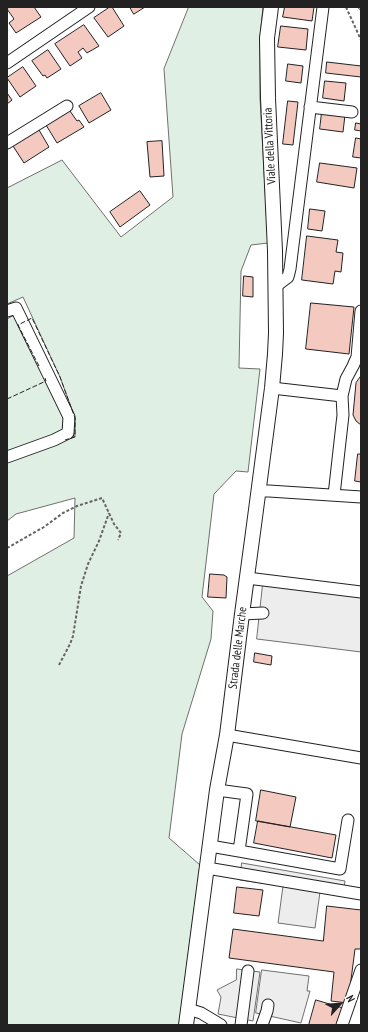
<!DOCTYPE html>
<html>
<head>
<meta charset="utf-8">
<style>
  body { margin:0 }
  #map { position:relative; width:368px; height:1032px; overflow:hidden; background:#fff; font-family:"PT Sans Narrow",sans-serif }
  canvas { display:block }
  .frame { position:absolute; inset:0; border:8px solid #222; pointer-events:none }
  .north { position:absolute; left:320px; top:984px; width:40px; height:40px; -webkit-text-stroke:3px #fff; paint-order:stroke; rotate:63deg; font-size:11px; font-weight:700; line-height:16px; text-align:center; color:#222 }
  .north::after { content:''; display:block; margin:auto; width:14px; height:18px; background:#222; clip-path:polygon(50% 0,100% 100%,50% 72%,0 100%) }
</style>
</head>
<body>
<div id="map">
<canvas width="368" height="1032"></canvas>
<div class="frame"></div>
<div class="north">N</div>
</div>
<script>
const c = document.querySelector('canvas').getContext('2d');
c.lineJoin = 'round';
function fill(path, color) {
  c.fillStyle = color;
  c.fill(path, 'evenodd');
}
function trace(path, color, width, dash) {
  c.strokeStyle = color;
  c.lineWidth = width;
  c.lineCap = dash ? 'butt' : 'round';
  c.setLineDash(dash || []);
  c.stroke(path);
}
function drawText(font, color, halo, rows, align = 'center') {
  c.font = font + ' "PT Sans Narrow",sans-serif';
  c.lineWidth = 3;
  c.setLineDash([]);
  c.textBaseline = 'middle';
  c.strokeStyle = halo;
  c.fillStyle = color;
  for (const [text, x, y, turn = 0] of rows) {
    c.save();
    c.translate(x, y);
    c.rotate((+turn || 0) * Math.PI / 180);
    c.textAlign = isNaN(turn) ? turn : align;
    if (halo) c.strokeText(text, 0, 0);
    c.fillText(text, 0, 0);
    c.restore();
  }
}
const green = new Path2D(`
  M189,7H263L260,38V98L268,243L251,245L241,271L239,368L260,369L248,472L236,471L214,494L202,597L213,611L211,639L182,734L169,838L200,865L179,1025H7V576L74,538L75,498L16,514L7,521V319L14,315L18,325L22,324L48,376L64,420L65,430L69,439L75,436V418L60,377L23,297L7,304V188L62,160L121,237L173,197L164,69Z`);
const parking = new Path2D(`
  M263,584L361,596V652L257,639Z
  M242,863L345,881L343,895L320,892L315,928L278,923L283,886L240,880Z
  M237,969L260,972L253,1021L218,1014L221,997L217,990L236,980Z
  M262,970L309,976L307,991H310L301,1023L256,1013Z`);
const building = new Path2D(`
  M10,7H34L41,17L16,33L9,23L14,19L7,9Z
  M110,7H112L124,26L108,37L94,18Z
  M130,7H145L134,14Z
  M285,7H314L312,21L283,17Z
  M84,25L99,46L87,53L83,48L78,52L82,58L70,66L55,44Z
  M281,26L308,29L306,50L278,47Z
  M48,50L61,69L47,78L45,75L43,76L32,61Z
  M327,62L361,66V77L326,73Z
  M288,64L303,66L301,83L286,81Z
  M23,67L36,86L20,97L7,78Z
  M325,81L346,83L344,101L323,98Z
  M7,93L12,100L7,104Z
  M101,93L111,110L89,123L79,106Z
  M288,101L298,102L293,145L283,144Z
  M70,111L77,121L79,120L84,127L57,143L46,125Z
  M322,112L345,115L343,132L320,129Z
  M356,123L361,124V131L355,130Z
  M39,130L49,147L24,163L13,146Z
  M356,138L361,139V158L353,157Z
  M162,141L164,176L150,177L147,142Z
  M320,163L357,168L354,188L317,182Z
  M140,191L150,205L120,227L110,212Z
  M310,209L325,211L322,231L308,229Z
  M307,236L338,240L336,252L343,253L341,272L335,271L333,284L302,280Z
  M244,276L253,277V297L243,296Z
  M311,303L354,307L349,354L306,349Z
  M361,376V425L356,421L353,415L356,383Z
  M358,454H361V482L355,481Z
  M210,574L224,575L227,577L226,598L208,597Z
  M255,653L272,656L271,665L254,662Z
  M261,790L296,797L290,827L256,821Z
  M258,821L336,835L332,858L254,843Z
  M237,887L263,890L259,916L234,913Z
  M327,906L361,910V949H355L348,1003L331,1001L334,972L229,958L233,929L323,941Z
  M316,1000L343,1008L338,1025H309Z`);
const path = new Path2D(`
  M346,7L361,40
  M7,548L44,527L63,513L77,506L102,498L114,524L121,533L118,540
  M59,665L70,644L73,636L81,586L88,564L99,541L109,513`);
const minor = new Path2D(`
  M7,63L89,7
  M310,107L352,112
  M7,143L67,106
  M276,286L288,277L290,269L323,7
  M7,311L16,308L69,417L68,433L54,440L7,457
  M272,388L342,396
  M259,491H269L361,497
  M334,495L343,415L342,396L346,379L353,366L357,357L361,311
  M247,578L361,592
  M242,614L263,613
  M227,735L361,758
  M217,790L247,794L239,851
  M210,846L239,851L340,869L348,820
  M207,868L361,894
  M188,1009L201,1013L221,1025
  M241,1025L248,971
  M262,1025L267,1011L268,1005
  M342,1025L361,970`);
const major = new Path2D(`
  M186,1025L217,790L227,735L242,614L254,525L272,388L275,354L276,333L275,251L268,98L267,38L271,7`);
const rail = new Path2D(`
  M360,7L361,8`);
const fence = new Path2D(`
  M39,366L18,325L32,318L60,377L75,418V437L65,440
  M7,399L46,381L45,378`);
const streetNames = [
  ["Viale della Vittoria",270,146,-93],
  ["Strada delle Marche",238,648,-83]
];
fill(green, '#e0efe3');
trace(green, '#6f6f6f', 1);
fill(parking, '#ededed');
trace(parking, '#6f6f6f', 1);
fill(building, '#f3c9c0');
trace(building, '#222', 1);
trace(minor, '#222', 13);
trace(major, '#222', 16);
trace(path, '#646464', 2, [3, 2]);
trace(minor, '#fff', 11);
trace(major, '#fff', 14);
trace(rail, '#222', 4.5);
trace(rail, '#fff', 3, [9]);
trace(fence, '#222', 1, [5, 2]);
drawText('12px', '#222', '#fff', streetNames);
</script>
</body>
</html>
